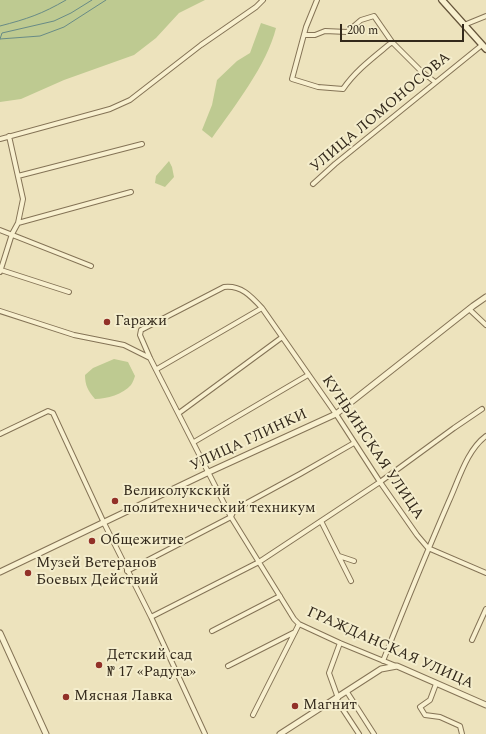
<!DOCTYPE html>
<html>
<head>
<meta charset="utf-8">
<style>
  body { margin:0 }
  #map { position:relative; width:486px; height:734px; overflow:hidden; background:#ede3bd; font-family:Spectral,serif }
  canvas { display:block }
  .scale { position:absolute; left:340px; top:24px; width:124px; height:18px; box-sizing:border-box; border:2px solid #33291b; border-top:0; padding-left:5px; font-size:12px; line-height:14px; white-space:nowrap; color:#33291b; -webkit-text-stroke:3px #f4edcc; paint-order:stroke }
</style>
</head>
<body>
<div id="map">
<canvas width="486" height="734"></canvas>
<div class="scale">200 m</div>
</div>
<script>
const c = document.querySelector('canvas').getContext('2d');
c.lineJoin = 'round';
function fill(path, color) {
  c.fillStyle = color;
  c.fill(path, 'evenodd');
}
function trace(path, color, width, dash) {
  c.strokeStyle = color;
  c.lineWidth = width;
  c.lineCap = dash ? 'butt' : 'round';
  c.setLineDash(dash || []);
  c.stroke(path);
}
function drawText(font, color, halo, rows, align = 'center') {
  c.font = font + ' Spectral,serif';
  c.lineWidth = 4;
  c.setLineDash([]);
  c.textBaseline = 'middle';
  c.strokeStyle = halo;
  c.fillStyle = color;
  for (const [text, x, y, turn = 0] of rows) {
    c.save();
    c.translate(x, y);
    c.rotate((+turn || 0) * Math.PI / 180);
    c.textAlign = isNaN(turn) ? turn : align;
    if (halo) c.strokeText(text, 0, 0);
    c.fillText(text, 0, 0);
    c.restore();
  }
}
const green = new Path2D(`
  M0,0H205L179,13L156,38L134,55L64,80L21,99L0,102Z
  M261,23L276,28C267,65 234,107 212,138L202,130L212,105L217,80L237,61L250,53Z
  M169,161L172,167L174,177L165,187L155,183L156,176Z
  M114,359L128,362L135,376C134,379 133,382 131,385C123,394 107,399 95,399C88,391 85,385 85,375L93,368Z`);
const stream = new Path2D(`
  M0,26C27,19 42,14 66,0
  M0,39L40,36L64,27L106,0
  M0,39L2,33L54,21L71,13L92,0`);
const minor = new Path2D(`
  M317,0L306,27L292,79L318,87L343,89C356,70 374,57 392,42
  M464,25L486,16
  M304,35H315L325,31L347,32L361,20L374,16L392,42L421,71L435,82
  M0,139L110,109L130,100L201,45L256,7L263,0
  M18,176L142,144
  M313,184L335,164L482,45
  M18,223L131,192
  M0,230L91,266
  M1,270L69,292
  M0,272L12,234L18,223L23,199L9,136
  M469,309L486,325
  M0,311L74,335L124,345L150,358
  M157,369L262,308
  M179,413L281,338
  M0,434L48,411L53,413L104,523L151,617L205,734
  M194,442L308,375
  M321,521L351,581
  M339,556L354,561
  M127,571L231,517L234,510L300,474L354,443
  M151,617L259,562L380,482L454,428L482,409
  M212,631L280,596
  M472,640L486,609
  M383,661C404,608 426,554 449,501C459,479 467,450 486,436
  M228,666L295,632
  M396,666L340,643L299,624L294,619L231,517L150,358L140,335L141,330L224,287C241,285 251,296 262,308L336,414L380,482L417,535L428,548L486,573
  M436,684L430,700L420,707L425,715L440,717L460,726L462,734
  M347,692L374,734
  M338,698L329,673L340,643
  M336,699L359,734
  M253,715L299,624`);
const tertiary = new Path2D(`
  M0,572L209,472L336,414L473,306L486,297
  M0,633L46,734
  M280,734L381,669L397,666L486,705`);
const secondary = new Path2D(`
  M442,0L486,49`);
const markers = [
  [107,322,4,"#923128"],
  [115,501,4,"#923128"],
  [92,541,4,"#923128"],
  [28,573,4,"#923128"],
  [99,665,4,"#923128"],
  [66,697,4,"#923128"],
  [295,706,4,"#923128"]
];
const streetNames = [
  ["УЛИЦА ЛОМОНОСОВА",381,113,-40],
  ["УЛИЦА ГЛИНКИ",249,441,-25],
  ["КУНЬИНСКАЯ УЛИЦА",372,448,56],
  ["ГРАЖДАНСКАЯ УЛИЦА",390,649,24]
];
const poiNames = [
  ["Гаражи",115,322],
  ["Великолукский",123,492],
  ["политехнический техникум",123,509],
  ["Общежитие",100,541],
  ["Музей Ветеранов",36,564],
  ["Боевых Действий",36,581],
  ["Детский сад",107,656],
  ["№ 17 «Радуга»",107,673],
  ["Мясная Лавка",74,697],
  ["Магнит",303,706]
];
fill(green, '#beca91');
trace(stream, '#688b86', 1);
trace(minor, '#847356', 6);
trace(tertiary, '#847356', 7);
trace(secondary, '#65543a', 8);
trace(minor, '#f8f0cf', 4);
trace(tertiary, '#f8f0cf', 5);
trace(secondary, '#f8f0cf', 5.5);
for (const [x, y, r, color] of markers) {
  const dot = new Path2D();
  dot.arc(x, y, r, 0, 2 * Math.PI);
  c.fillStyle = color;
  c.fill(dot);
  trace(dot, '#f4edcc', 1.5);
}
drawText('15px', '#33291b', '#f4edcc', streetNames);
drawText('15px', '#33291b', '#f4edcc', poiNames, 'left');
</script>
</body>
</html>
